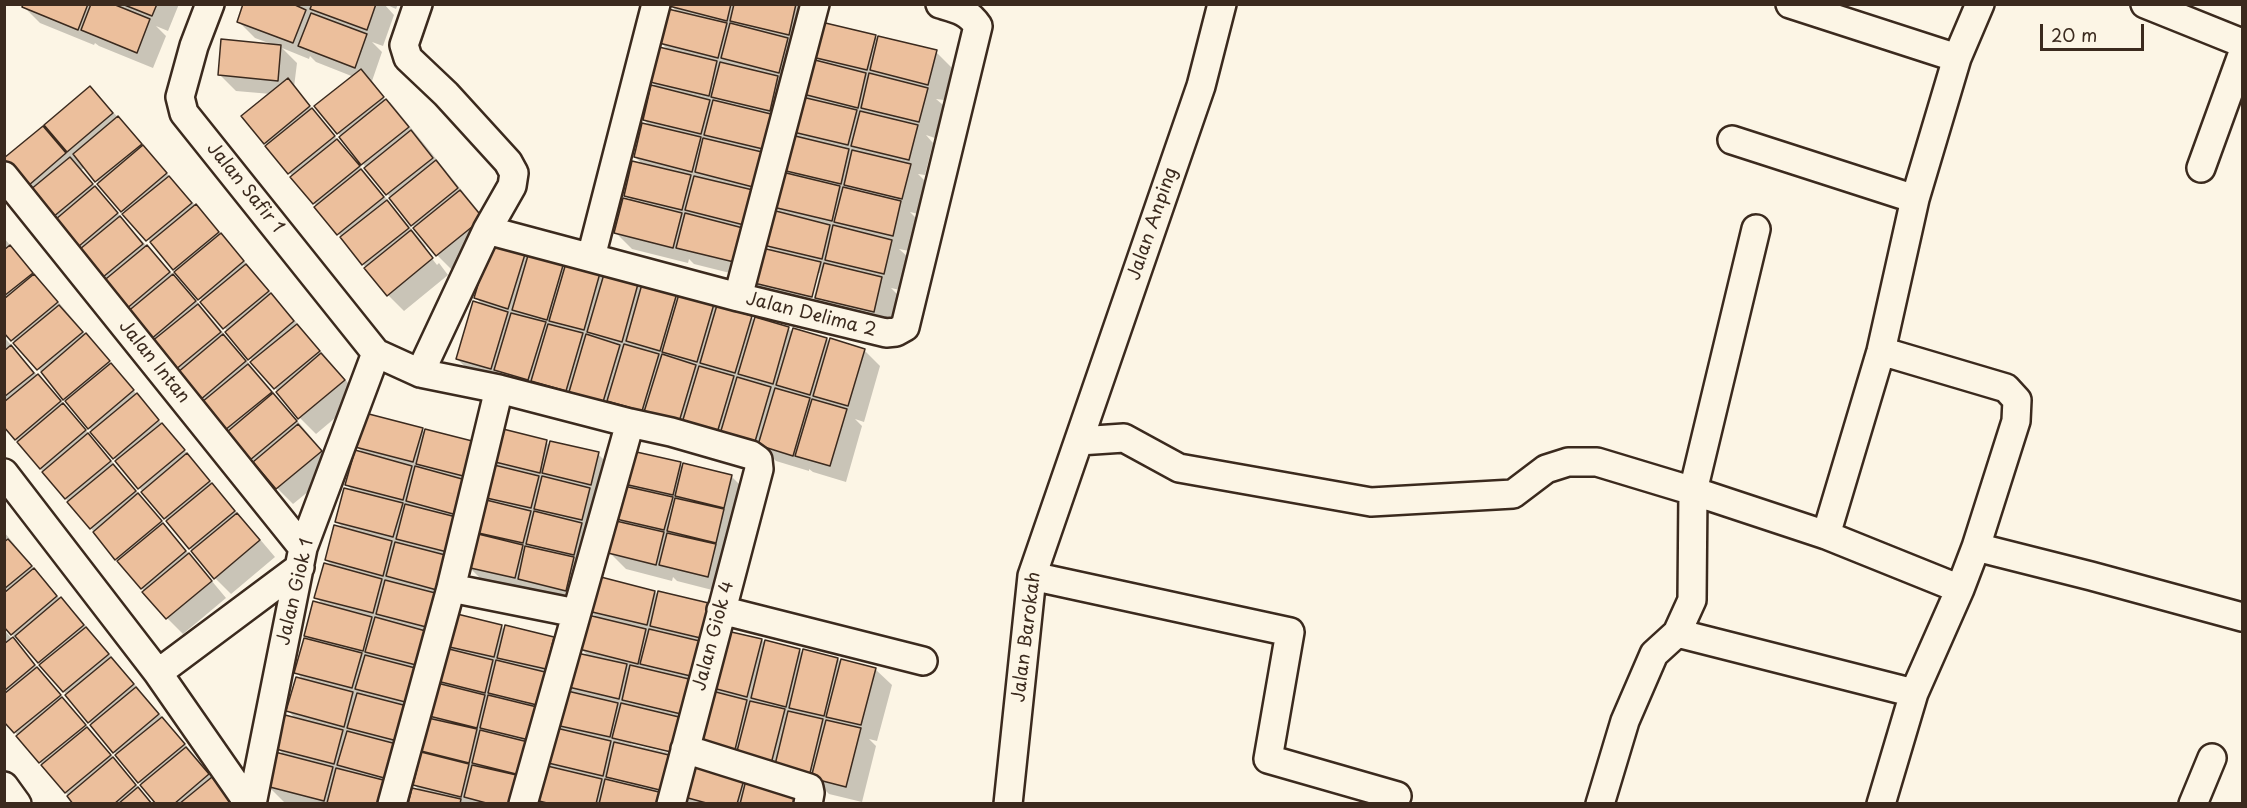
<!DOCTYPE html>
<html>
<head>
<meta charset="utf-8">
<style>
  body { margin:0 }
  #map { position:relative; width:2247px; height:808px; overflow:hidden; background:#fcf5e5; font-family:"Playpen Sans",sans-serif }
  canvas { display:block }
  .frame { position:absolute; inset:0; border:6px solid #3b2a1e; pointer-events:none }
  .scale { position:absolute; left:2040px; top:24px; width:104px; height:27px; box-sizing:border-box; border:3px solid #3b2a1e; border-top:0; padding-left:8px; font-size:18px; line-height:21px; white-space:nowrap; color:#3b2a1e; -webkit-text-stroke:4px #fcf5e5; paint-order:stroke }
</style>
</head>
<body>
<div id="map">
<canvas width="2247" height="808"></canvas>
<div class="frame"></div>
<div class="scale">20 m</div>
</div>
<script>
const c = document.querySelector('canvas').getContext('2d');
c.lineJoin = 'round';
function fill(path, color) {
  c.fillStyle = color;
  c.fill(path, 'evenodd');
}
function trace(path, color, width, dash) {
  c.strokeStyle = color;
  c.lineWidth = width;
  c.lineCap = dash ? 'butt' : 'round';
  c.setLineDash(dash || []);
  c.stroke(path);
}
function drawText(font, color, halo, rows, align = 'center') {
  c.font = font + ' "Playpen Sans",sans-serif';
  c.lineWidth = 4.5;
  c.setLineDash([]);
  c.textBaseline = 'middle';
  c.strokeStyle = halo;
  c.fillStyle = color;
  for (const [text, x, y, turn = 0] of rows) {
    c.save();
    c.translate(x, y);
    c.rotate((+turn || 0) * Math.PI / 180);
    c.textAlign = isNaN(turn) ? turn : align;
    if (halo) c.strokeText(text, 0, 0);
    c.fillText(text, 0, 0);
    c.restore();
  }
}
const shadow = new Path2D(`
  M25,4H179L168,31L156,26L166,36L153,68L99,46L95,43L94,45L40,23L24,7Z
  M245,4H384L394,15L383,46L372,42L382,52L372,81L376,86H373L388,103L390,102L498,235L453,271L437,255L317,107L354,77L316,62L310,56L309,59L282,48L297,63L294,87L424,244L426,247H423L437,265L439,263L448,275L404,311L388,295L265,142L271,94L236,91L219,74L274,45L255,38L238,21Z
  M385,4H398L396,9Z
  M670,4H799L813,18L750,278L694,264L689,259L688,263L632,249L616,233L633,202L626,195L643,165L635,157L651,127L644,120L658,89L651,81L669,51L661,43L677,12Z
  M875,36L879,40L936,52L952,68L944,100L936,99L943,105L935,138L926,135L933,143L925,175L918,174L926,182L918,214L910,212L917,219L909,251L899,249L908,257L900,290L891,288L898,295L890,327L772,299L755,283L773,252L765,244L782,214L775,207L790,176L784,169L799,138L791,131L808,100L801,93L817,62L810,55ZM817,273H820L812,305L809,304Z
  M90,88L134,134L181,190L211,222L360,397L316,434L300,418L204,303L85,167L81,170L133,231L189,292L337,468L293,504L277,488L179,373L4,160Z
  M4,238L275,557L231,594L215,578L54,386L4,330Z
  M525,252L529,257L563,264L566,267L567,265L600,275L604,279L637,285L642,290L676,295L680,298L713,306L717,309L751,317L755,321L788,328L793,333L794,329L827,339L830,343L864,350L880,366L864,422L855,419L862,426L846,482L813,472L809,469V471L776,461L771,456L770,460L474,375L457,359L484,306L476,298Z
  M4,337L38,376L54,392L226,598L183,634L167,618L4,426Z
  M422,430L426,434L483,446L546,442L550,446L598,454L614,470L582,606L535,594L531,590V593L484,582L471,569L460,567L469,575L460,607L450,604L459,613L458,615L501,626L505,630L553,638L569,654L589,657L581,649L598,619L590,611L655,592L659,596L733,622L730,633L762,640L766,644L799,650L804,655L838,659L842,663L875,669L892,685L877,741L869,739L876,746L862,802L829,794L825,790V793L792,785L696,729L815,804H541L535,798L534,804H290L284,802L268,786L285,756L277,748L296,719L288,711L304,681L296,672L313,642L306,635L324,605L316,598L334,567L326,560L345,530L337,522L354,492L346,484L365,455L357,447ZM631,741L679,752L678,755L631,744ZM412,756L421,758L419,763ZM544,760L552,769L542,766ZM414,785L421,791L413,790ZM403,794L411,796L410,801Z
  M680,464L684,468L731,476L747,492L724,593L677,581L673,577L672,581L626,569L610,553L624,524L618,518L632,489L626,483Z
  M4,532L61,600L77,615L235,804H158L67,695L12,634L4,625Z
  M4,630L28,656L153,804H75L4,719Z`);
const building = new Path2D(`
  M23,4H88L78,30L22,7Z
  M91,4H113L150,19L137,53L81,30Z
  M122,4H157L152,16Z
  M243,4H293L306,10L293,43L237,22Z
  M312,4H376L367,30L310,9Z
  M669,4H731L727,21L669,6Z
  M734,4H796L789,35L730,21Z
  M668,9L727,23L718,58L659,43Z
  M311,13L367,34L355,68L298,46Z
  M817,21L876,35L867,70L808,56Z
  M730,23L788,38L779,73L721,58Z
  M878,36L937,50L928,85L870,70Z
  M221,39L281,45L278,81L218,75Z
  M659,47L717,61L709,96L650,82Z
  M807,58L866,73L858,108L799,93Z
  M720,62L778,76L770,111L711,97Z
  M361,69L384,97L337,134L314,106Z
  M869,73L928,88L919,122L861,108Z
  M288,78L310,106L264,144L241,116Z
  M651,85L710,100L701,134L643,120Z
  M90,86L113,113L67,152L44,125Z
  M798,96L857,110L848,145L789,131Z
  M386,99L409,127L361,165L339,137Z
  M713,100L771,114L763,149L704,135Z
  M312,108L335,136L288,174L265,146Z
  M860,111L918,125L909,160L851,146Z
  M118,116L142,144L95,182L73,154Z
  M642,123L701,137L692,172L634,157Z
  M43,126L66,153L21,192L4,173V158Z
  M411,130L433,158L386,195L364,168Z
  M791,135L849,149L841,184L782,170Z
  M703,138L762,152L753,187L695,172Z
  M337,139L360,166L313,204L290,177Z
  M143,145L167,173L121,212L97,184Z
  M852,150L911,164L902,199L844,185Z
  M70,157L93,184L47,222L24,195Z
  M436,160L458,188L411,226L389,198Z
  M632,161L691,175L682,210L624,196Z
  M361,169L384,197L337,235L314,207Z
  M782,172L840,186L832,221L773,207Z
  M169,176L192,203L146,241L122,214Z
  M694,176L753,190L744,225L685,210Z
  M95,186L118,213L72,252L49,225Z
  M843,187L901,201L893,236L834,222Z
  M460,190L483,218L436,256L413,228Z
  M623,198L682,213L673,248L614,233Z
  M387,200L409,228L362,265L340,237Z
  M196,204L219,232L173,270L150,242Z
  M772,210L830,225L822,259L763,245Z
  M685,213L743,228L734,262L676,248Z
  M120,216L143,244L97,282L74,254Z
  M833,225L892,240L884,274L825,260Z
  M411,230L433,258L387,296L364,268Z
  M221,233L244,261L198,300L174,272Z
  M491,241L526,251L508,309L474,298Z
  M10,245L33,273L4,296V250Z
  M147,245L170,272L125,310L101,283Z
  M762,248L821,262L812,297L754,283Z
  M529,252L564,262L547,320L512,310Z
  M566,263L600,273L584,330L549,321Z
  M824,263L882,277L874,312L815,298Z
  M246,264L269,291L223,329L200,302Z
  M34,274L58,302L11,341L4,333V299Z
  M173,274L196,301L150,340L126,313Z
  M604,274L638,284L622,342L587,332Z
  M642,284L677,293L660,351L626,341Z
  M271,293L294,321L248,360L225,332Z
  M679,294L714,304L697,362L662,352Z
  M473,301L508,312L491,369L456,359Z
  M198,304L221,332L175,370L151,342Z
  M59,305L83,332L37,370L13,343Z
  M717,305L752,316L735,373L700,363Z
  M511,313L546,322L528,380L494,370Z
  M755,317L789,327L773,384L738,374Z
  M297,324L320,351L274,389L250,362Z
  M548,324L583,333L566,391L531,381Z
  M793,328L827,338L810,395L776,385Z
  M86,333L110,361L63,400L41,372Z
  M223,334L246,361L200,400L177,373Z
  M586,334L620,345L603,402L569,392Z
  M830,338L865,349L848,406L813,396Z
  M624,344L659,354L642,411L607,401Z
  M11,345L34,373L4,397V351Z
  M321,353L345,380L298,419L276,392Z
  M662,354L696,365L679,422L644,412Z
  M111,363L134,390L88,429L65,401Z
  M248,364L272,392L225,430L202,402Z
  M699,366L734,376L717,433L682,423Z
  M38,374L61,401L15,440L4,427V402Z
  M737,377L771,387L754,445L720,434Z
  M775,388L810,398L793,456L758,445Z
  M137,393L159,420L113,459L90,432Z
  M273,393L297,421L250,460L227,432Z
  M812,399L847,409L830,466L795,456Z
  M63,403L86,430L40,469L17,442Z
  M365,413L423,428L413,462L355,447Z
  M162,423L185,450L138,489L115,461Z
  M298,424L322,451L276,489L253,462Z
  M499,428L547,440L540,473L491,461Z
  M425,429L484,444L475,479L416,464Z
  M88,433L111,461L65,499L42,472Z
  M550,441L599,452L591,485L542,473Z
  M355,450L412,466L403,500L345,485Z
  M632,451L681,462L673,495L624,484Z
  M187,453L210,481L164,519L141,492Z
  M683,463L732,475L724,508L675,496Z
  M113,464L136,491L90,529L67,502Z
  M490,464L539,476L531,508L482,497Z
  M415,466L473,482L464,517L406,501Z
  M542,476L590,488L582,520L534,509Z
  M212,483L235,511L189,549L166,521Z
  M624,486L673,497L664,530L616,519Z
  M344,488L403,503L393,537L335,522Z
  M138,493L162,521L115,560L93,532Z
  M675,498L724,509L716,543L667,531Z
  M482,499L531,511L523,543L474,532Z
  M405,504L464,519L455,554L396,539Z
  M534,511L582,523L574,555L526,544Z
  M237,513L260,540L214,579L191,551Z
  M616,521L664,532L656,565L608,553Z
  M163,523L186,551L141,589L117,561Z
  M334,525L392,541L383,576L325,560Z
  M474,533L523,545L515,578L466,567Z
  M667,533L716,544L708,577L659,565Z
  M8,539L32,566L4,589V542Z
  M395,542L453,557L444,592L386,576Z
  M525,546L574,557L566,591L518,579Z
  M189,553L212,581L166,619L142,592Z
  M324,563L382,579L373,613L314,598Z
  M34,568L57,596L11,635L4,627V593Z
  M597,576L655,591L647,625L588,611Z
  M385,580L443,595L434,629L376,614Z
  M658,591L717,605L709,640L650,626Z
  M61,597L84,625L38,663L15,636Z
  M313,601L372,617L363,651L304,636Z
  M453,613L502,625L494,657L445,646Z
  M588,615L646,629L638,664L579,649Z
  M375,617L433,633L424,667L365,652Z
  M505,625L554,637L546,669L497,658Z
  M86,627L109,654L63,692L39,665Z
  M649,629L708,643L699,678L640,664Z
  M727,631L762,639L747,697L713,688Z
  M13,637L35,665L4,691V644Z
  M304,638L362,653L352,688L294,673Z
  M765,640L800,649L786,707L751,698Z
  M445,648L493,660L485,693L437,681Z
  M803,649L838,658L824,716L789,708Z
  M568,651L627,664L619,699L560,685Z
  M365,655L423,670L413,704L355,689Z
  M111,657L134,684L88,723L65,695Z
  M841,659L876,668L861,725L826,717Z
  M496,660L545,672L537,705L488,693Z
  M630,665L689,679L681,714L622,700Z
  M37,667L61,695L14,733L4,722V694Z
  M296,677L353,692L344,727L286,711Z
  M437,683L485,695L477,728L429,716Z
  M136,687L159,714L113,753L90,725Z
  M559,689L618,703L610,737L551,724Z
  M712,691L747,700L733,758L697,749Z
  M357,693L415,708L405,743L347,728Z
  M488,695L537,707L529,740L480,728Z
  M62,697L86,725L39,763L16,736Z
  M750,701L785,709L770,768L735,759Z
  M621,703L679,717L671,752L612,738Z
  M788,711L823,719L809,777L774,769Z
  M285,715L343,730L334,764L276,749Z
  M162,717L185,744L138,783L115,755Z
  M428,718L477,729L469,763L421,751Z
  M826,720L861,728L846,787L811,778Z
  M87,727L111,755L65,793L41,765Z
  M552,727L611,741L603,776L544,762Z
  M480,730L528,742L520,775L472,763Z
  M347,731L404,746L395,781L337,765Z
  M614,742L673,756L664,791L606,777Z
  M186,747L209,774L174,804H156L140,785Z
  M275,752L333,767L324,801L266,786Z
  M421,752L469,764L461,797L413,785Z
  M113,757L136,785L114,804H73L67,796Z
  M686,760L745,776L737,804H710L677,795Z
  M472,765L521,776L514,804H490L464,797Z
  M543,765L602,779L596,804H551L535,800Z
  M336,768L395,783L389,804L327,803Z
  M747,776L806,792L802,804H740Z
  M212,777L234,804H179Z
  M605,779L663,793L661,804H599Z
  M138,787L152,804H118Z
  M412,788L461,799L460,804H408Z`);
const street = new Path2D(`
  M210,4L194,46L180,97L184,113L376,353L420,373L499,389L451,588L392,804
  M418,4L404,45L408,58L446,94L508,162L514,173L512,186L487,230L420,373
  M1790,4L1957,58
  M2145,4L2242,43
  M1732,140L1915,199
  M2201,168L2242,55
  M4,176L303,548
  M487,230L738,297L886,333L896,332L905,327L978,26C968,11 957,9 940,4
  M591,257L656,4
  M738,297L815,4
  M499,389L630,423
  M1079,441L1124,438L1179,468L1371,502L1513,494L1546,469L1568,462H1597L1693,491L1756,229
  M4,473L158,673L249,804
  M1826,535L1881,351L1915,199L1957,58L1980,4
  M1976,547L2091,576L2242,617
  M1032,576L1290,632L1268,759L1397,796
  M451,588L576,613
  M721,610L923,661
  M1677,633L1914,693
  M158,673L300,567
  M685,749L809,788L810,793L808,804
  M4,786L17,804
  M252,804L303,548L376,353
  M523,804L630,423L671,432L751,455L758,460L759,469L671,804
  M1008,804L1032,576L1201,86L1222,4
  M1600,804L1625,721L1654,654L1677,633L1692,600L1693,491L1826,535L1960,589
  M1881,804L1914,693L1960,589L1976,547L2016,421L2017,400L2006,388L1881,351
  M2193,804L2212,758`);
const streetNames = [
  ["Jalan Safir 1",245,188,51],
  ["Jalan Anping",1153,224,-71],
  ["Jalan Delima 2",811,315,14],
  ["Jalan Intan",154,362,51],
  ["Jalan Giok 1",296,592,-77],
  ["Jalan Giok 4",714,636,-75],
  ["Jalan Barokah",1027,637,-83]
];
fill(shadow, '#0003');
fill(building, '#ecbf9c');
trace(building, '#3b2a1e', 1.5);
trace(street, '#3b2a1e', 32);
trace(street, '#fcf5e5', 27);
drawText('18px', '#3b2a1e', '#fcf5e5', streetNames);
</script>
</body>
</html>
